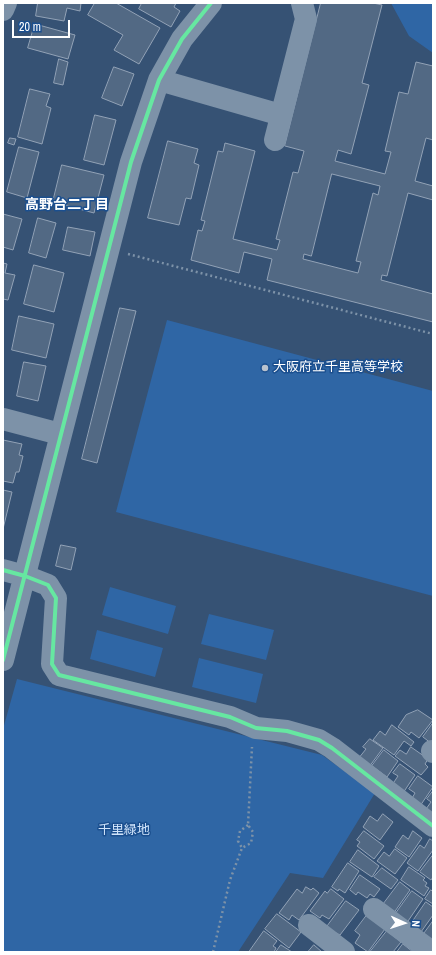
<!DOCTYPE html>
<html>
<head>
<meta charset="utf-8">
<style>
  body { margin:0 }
  #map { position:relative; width:436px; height:955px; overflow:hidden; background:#365274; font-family:"Archivo Narrow",sans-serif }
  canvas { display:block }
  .frame { position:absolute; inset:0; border:4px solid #fff; pointer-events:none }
  .north { position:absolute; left:384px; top:903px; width:40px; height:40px; -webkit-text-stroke:3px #1b4f8f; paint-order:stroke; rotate:93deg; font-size:11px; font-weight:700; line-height:16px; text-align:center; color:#fff }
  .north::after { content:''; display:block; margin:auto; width:14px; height:18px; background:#fff; clip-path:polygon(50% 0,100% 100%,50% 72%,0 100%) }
  .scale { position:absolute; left:12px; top:20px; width:58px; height:18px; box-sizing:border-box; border:2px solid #fff; border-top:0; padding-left:5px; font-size:12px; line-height:14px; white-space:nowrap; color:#fff; -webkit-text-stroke:3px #1b4f8f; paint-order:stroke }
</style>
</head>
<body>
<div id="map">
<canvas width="436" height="955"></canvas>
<div class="frame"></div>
<div class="north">N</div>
<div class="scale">20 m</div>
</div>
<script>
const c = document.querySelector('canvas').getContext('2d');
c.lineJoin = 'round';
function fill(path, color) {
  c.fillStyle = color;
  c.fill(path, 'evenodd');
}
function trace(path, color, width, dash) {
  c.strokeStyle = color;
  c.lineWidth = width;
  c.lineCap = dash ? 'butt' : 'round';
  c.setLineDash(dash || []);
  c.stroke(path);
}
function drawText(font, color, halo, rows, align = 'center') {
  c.font = font + ' "Archivo Narrow","Noto Sans JP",sans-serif';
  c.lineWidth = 3;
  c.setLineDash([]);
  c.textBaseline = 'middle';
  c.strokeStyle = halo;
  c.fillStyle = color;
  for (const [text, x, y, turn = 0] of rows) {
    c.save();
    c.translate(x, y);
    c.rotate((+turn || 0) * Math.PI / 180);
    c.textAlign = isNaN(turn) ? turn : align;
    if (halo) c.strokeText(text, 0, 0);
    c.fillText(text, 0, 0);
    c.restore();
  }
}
const green = new Path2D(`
  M391,3H433V53L409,36Z
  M167,320L433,391V596L116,512Z
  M110,587L176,606L168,634L102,615Z
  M209,614L274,630L266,660L201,644Z
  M97,630L163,648L155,677L90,659Z
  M199,658L263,674L256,703L192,687Z
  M17,679L322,755L375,793L323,878L290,873L238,952H3V729Z`);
const building = new Path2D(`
  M38,3H81L80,11L67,8L64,21L36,16Z
  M95,3H116L160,28L139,64L114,50L123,35L88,15Z
  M142,3H176L174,7L180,11L171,27L139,9Z
  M321,3H373L382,5L362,83L369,85L351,154L338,150L335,161L385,174L391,152L385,151L399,92L408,94L416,62L433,66V140L426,138L415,181L433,186V200L408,193L387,276L382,275L381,280L433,294V322L267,280L272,259L244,252L239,273L191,260L198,230L202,231L205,221L201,220L218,151L223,152L225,143L255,151L233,239L277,250L280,240L276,239L293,172L298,173L304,151L285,146ZM332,174L380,186L378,195L373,193L356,261L361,262L358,273L303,259L304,254L311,256Z
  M35,24L75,35L68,59L28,48Z
  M59,59L68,62L63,85L54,83Z
  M114,67L134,74L122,106L102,98Z
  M30,89L50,94L46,106L51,108L42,144L18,137Z
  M95,115L116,120L104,165L84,160Z
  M10,138L16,139L14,145L8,143Z
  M168,141L198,149L194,163L199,165L191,199L186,198L179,225L148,218Z
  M19,147L39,152L27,198L7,192Z
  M62,165L104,175L94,213L53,202Z
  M3,214L22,219L13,250L3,247Z
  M38,218L56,223L46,258L29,253Z
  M68,227L95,232L90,256L63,250Z
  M3,263L7,264L5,273L15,275L8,300L3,299Z
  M34,265L64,273L54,312L24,304Z
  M120,308L136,311L97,463L82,459Z
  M19,316L54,324L46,358L12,350Z
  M24,362L46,366L38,401L17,396Z
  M3,440L22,444L19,455L23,456L19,472H16L13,483L3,481Z
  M3,490L12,492L3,529Z
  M61,545L76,548L71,570L56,566Z
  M418,710L433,720L419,738L411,732L409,735L398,727L406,715Z
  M433,723V743L432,744L423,737Z
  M392,725L414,742L411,746L404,741L394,755L373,740L380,731L385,735Z
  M370,739L383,748L369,767L358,759L366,749L363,747Z
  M411,747L428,759L425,764L428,767L421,775L395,756L400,750L406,754Z
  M384,750L398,761L387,777L372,766Z
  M400,764L415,775L403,793L392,785L398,776L393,773Z
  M418,776L433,787L420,806L411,800L415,793L409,789Z
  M433,791V814L426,809L431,802L427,799Z
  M383,814L393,822L380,840L363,827L370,816L377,821Z
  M364,831L384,846L374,859L357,846L360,842L357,840Z
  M413,831L422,838L409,857L395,847L403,835L408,839Z
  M430,839L433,841V850L418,871L407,863L420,845L424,848Z
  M395,849L407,858L395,874L377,861L384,852L389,856Z
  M358,850L379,866L372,877L350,862Z
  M433,855V877L431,880L420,872Z
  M348,863L359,871L345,893L339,889L338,891L332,887Z
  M409,867L425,878L423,880L427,883L425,886L429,888L424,896L401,880Z
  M382,868L398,880L391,889L374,877Z
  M360,875L380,889L374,897L370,894L367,898L358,892L356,895L350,890Z
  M400,882L410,890L393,914L382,906Z
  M306,887L311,890L313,888L319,893L299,920L292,915L289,920L279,913L297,889L302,893Z
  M331,889L344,899L329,919L322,915L320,918L310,911L325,891L327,893Z
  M431,890L433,892V904L425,899Z
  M412,891L423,899L406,924L394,916Z
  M346,901L359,910L340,935L326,928Z
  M426,902L433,907V915L421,932L411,924Z
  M277,914L301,932L289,948L265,929Z
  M367,915L385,929L368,952L355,943L360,935L355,931Z
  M433,921V942L423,935Z
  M264,931L277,941L273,946L276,948L274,952H249Z
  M387,931L401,942L393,952H370Z
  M403,944L413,952H397Z
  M281,945L292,952H276Z
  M314,945L322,952H308Z`);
const path = new Path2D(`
  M128,254L433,334
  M248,825L240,831L238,841L242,848L251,843L253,832L248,825L252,747
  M213,952L230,880L242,848`);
const minor = new Path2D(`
  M3,10L6,3
  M159,80L281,115
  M275,140L306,19L302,3
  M3,419L60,434
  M3,570L25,576L48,585L56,598L52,664L59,675L230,717L256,728L287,731L319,740L332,748L433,826
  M3,660L131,162L159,80L182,39L211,3
  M432,751L433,752
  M374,909L432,952
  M309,925L344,952`);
const cycleway = new Path2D(`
  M3,570L25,576L48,585L56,598L52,664L59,675L230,717L256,728L287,731L319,740L332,748L433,826
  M3,660L131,162L159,80L182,39L211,3`);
const markers = [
  [265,368,4,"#b9c2ce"]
];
const poiNames = [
  ["大阪府立千里高等学校",273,368]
];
const parkNames = [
  ["千里緑地",124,831]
];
const neighbourhoodNames = [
  ["高野台二丁目",67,205]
];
fill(green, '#2f66a5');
fill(building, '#526984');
trace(building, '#92a2b6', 1);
trace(path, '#7d92a8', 2.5, [2, 3]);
trace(minor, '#7d92a8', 22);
trace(cycleway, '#66e7a1', 4);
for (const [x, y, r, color] of markers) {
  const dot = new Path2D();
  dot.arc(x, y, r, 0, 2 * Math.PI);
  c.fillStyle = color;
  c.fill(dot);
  trace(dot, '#1b4f8f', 1.5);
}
drawText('13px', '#fff', '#1b4f8f', poiNames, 'left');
drawText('13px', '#cfe3fa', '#1b4f8f', parkNames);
drawText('bold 14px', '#fff', '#1b4f8f', neighbourhoodNames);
</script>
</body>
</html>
